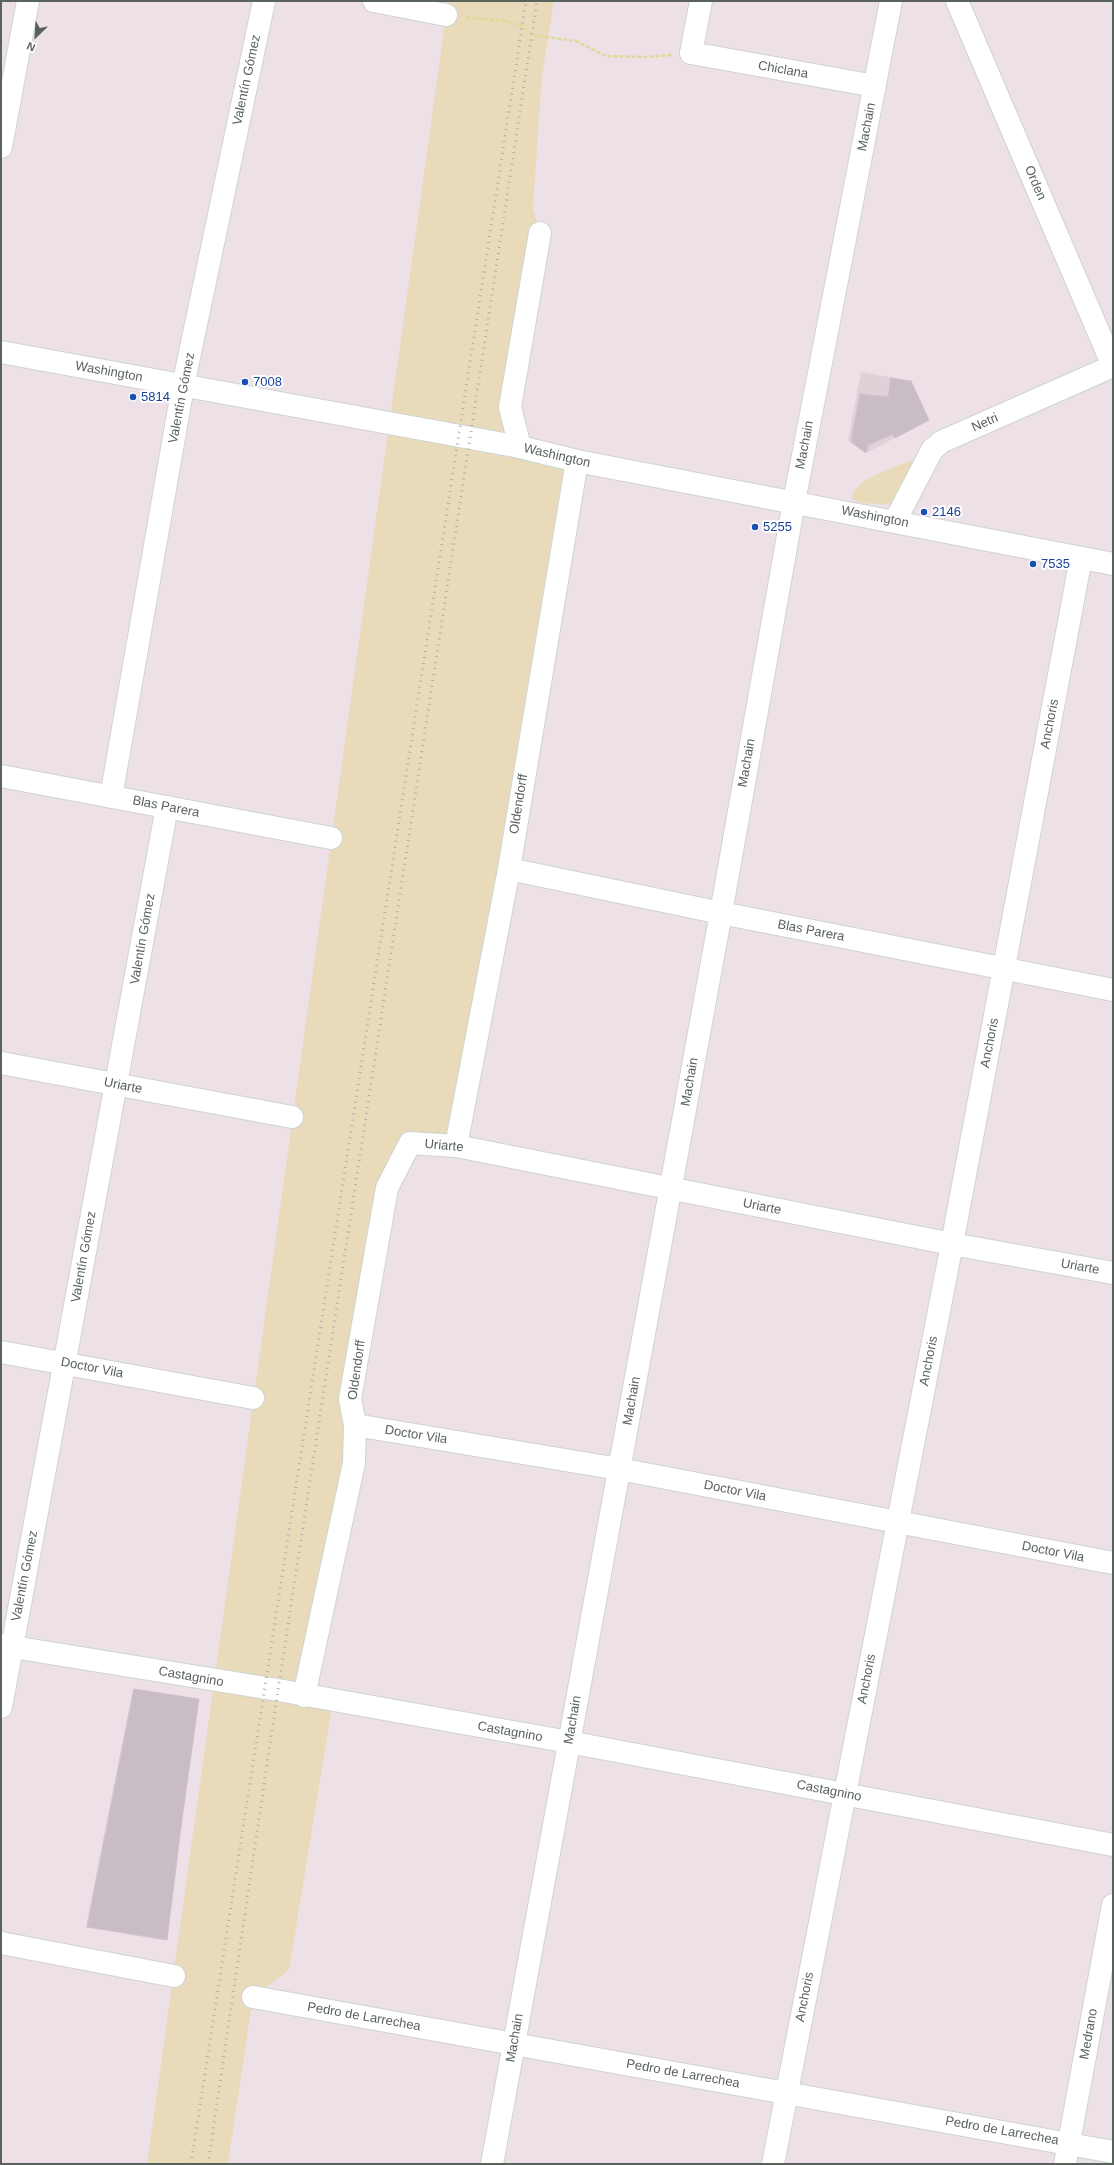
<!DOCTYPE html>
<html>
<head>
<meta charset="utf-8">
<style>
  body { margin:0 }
  #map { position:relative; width:1114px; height:2165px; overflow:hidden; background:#eee0e7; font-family:Arial,sans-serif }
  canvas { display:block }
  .frame { position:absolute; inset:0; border:2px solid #59635c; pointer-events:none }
  .north { position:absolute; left:16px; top:16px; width:40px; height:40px; -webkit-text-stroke:3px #fff; paint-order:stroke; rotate:205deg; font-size:11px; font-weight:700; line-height:16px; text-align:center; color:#59635c }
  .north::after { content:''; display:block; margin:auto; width:14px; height:18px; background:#59635c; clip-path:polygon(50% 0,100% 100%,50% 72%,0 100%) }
</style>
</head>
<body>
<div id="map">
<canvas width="1114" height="2165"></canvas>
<div class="frame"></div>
<div class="north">N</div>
</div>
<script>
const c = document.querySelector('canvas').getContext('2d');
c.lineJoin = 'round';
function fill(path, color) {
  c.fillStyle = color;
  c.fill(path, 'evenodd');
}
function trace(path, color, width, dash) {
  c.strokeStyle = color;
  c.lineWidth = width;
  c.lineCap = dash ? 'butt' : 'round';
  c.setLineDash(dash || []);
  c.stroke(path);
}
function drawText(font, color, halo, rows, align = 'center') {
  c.font = font + ' Arial,sans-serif';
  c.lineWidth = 4;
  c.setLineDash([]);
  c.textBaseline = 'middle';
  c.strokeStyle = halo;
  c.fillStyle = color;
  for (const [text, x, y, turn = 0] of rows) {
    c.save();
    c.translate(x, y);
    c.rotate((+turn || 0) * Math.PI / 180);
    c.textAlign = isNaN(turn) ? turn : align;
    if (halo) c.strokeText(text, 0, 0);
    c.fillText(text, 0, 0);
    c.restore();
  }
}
const education = new Path2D(`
  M861,372L911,381L929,420L866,453L848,440Z`);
const green = new Path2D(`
  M448,1H554L542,75L533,207L540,233L510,407L520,447L577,461L456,1146L410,1143L387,1188L355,1425L304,1696L333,1701L289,1970L253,1997L228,2164H147Z
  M913,460L916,461L894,505L862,503L852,499C852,479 897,467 913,460Z`);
const building = new Path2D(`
  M891,378L911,381L929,420L895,438L893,434L868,445L866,453L851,442L860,394L888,397Z
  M134,1689L199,1699L182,1819L167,1940L87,1927Z`);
const path = new Path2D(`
  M466,17L505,21L523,26L532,35L576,41L606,56L645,57L672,55`);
const minor = new Path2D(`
  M374,1L446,15
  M701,1L691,53L875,86
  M957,1L1113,366
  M1,147L28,1
  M1,352L520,447L577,461L1113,564
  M520,447L510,407L540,233
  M895,521L932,450L941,442L1113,366
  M1,776L331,838
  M111,797L183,386L264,1
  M509,869L721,913L1113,990
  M1,1063L292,1117
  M456,1146L509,869L577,461
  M1,1352L253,1398
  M355,1425L619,1469L1113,1563
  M1,1645L278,1690L569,1742L1113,1845
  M304,1696L354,1463L355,1425L350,1399L387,1188L410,1143L456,1146L952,1244L1113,1273
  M1,1707L167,807
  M1,1943L174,1976
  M253,1997L1113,2152
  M492,2164L721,913L794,502L891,1
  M773,2164L952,1244L1081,558
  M1065,2164L1113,1905`);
const rail = new Path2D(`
  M191,2164L526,1
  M208,2164L278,1690L537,1`);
const markers = [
  [245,382,4,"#1a4fb4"],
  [133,397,4,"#1a4fb4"],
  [924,512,4,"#1a4fb4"],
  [755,527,4,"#1a4fb4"],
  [1033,564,4,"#1a4fb4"]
];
const streetNames = [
  ["Chiclana",783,70,10],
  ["Valentín Gómez",247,80,-78],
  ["Machain",867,127,-79],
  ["Orden",1035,183,67],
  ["Washington",109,372,10],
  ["Valentín Gómez",182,398,-79],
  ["Netri",985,423,-24],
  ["Machain",805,445,-79],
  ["Washington",557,456,13],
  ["Washington",875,517,11],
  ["Anchoris",1050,724,-79],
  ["Machain",747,763,-80],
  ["Oldendorff",519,804,-81],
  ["Blas Parera",166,807,11],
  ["Blas Parera",811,931,11],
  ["Valentín Gómez",143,939,-80],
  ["Anchoris",990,1043,-79],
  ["Machain",690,1082,-80],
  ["Uriarte",123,1086,11],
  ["Uriarte",444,1146,5],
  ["Uriarte",762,1207,11],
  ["Valentín Gómez",84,1257,-80],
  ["Uriarte",1080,1267,10],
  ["Anchoris",929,1361,-79],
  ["Doctor Vila",92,1368,11],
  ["Oldendorff",357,1370,-82],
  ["Machain",632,1401,-80],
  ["Doctor Vila",416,1435,9],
  ["Doctor Vila",735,1491,11],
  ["Doctor Vila",1053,1552,11],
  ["Valentín Gómez",25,1576,-79],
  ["Castagnino",191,1677,10],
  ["Anchoris",867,1679,-79],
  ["Machain",573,1720,-80],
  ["Castagnino",510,1732,10],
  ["Castagnino",829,1791,11],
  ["Anchoris",805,1997,-79],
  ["Pedro de Larrechea",364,2017,10],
  ["Medrano",1089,2034,-80],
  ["Machain",515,2038,-80],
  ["Pedro de Larrechea",683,2074,10],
  ["Pedro de Larrechea",1002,2131,10]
];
const transitNames = [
  ["7008",253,382],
  ["5814",141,397],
  ["2146",932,512],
  ["5255",763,527],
  ["7535",1041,564]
];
fill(education, '#e0d1d9');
fill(green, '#e9dbb9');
fill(building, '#c8bdc5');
trace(building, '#d3becb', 1);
trace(minor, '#ccd5d0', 24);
trace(path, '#dcda9b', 2.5, [4, 2]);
trace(minor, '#fff', 22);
trace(rail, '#acafad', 3, [1, 5]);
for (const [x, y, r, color] of markers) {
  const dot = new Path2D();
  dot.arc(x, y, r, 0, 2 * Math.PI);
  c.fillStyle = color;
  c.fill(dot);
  trace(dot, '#fff', 1.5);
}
drawText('13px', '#59635c', '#fff', streetNames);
drawText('13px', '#164399', '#fff', transitNames, 'left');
</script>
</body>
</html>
